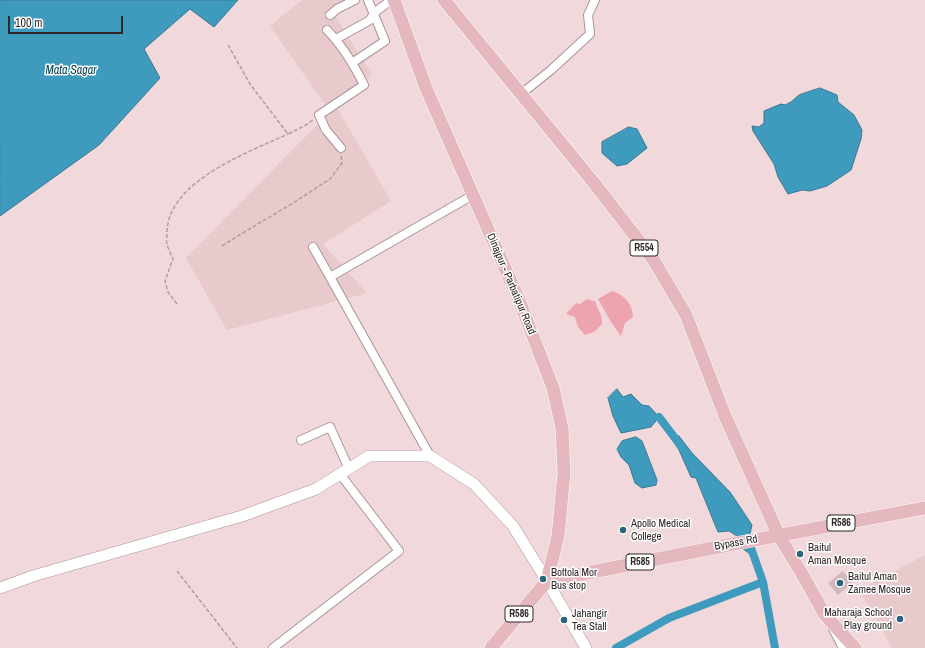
<!DOCTYPE html>
<html>
<head>
<meta charset="utf-8">
<style>
  body { margin:0 }
  #map { position:relative; width:925px; height:648px; overflow:hidden; background:#f0d8db; font-family:"Archivo Narrow",sans-serif }
  canvas { display:block }
  .scale { position:absolute; left:8px; top:16px; width:115px; height:18px; box-sizing:border-box; border:2px solid #2f2627; border-top:0; padding-left:5px; font-size:12px; line-height:14px; white-space:nowrap; color:#2f2627; -webkit-text-stroke:3px #fff; paint-order:stroke }
</style>
</head>
<body>
<div id="map">
<canvas width="925" height="648"></canvas>
<div class="scale">100 m</div>
</div>
<script>
const c = document.querySelector('canvas').getContext('2d');
c.lineJoin = 'round';
function fill(path, color) {
  c.fillStyle = color;
  c.fill(path, 'evenodd');
}
function trace(path, color, width, dash) {
  c.strokeStyle = color;
  c.lineWidth = width;
  c.lineCap = dash ? 'butt' : 'round';
  c.setLineDash(dash || []);
  c.stroke(path);
}
function drawText(font, color, halo, rows, align = 'center') {
  c.font = font + ' "Archivo Narrow",sans-serif';
  c.lineWidth = 3;
  c.setLineDash([]);
  c.textBaseline = 'middle';
  c.strokeStyle = halo;
  c.fillStyle = color;
  for (const [text, x, y, turn = 0] of rows) {
    c.save();
    c.translate(x, y);
    c.rotate((+turn || 0) * Math.PI / 180);
    c.textAlign = isNaN(turn) ? turn : align;
    if (halo) c.strokeText(text, 0, 0);
    c.fillText(text, 0, 0);
    c.restore();
  }
}
const built = new Path2D(`
  M302,0H349L336,17L372,75L326,106L270,26Z
  M336,106L391,201L323,244L367,293L227,330L186,258Z
  M925,555V648H892L859,590Z`);
const green = new Path2D(`
  M612,291C624,294 633,305 633,317L625,323L621,336L611,322L598,299Z
  M587,299L596,302C597,312 603,312 602,324L594,332L585,335L578,327L575,317L566,314L576,303L580,304Z`);
const water = new Path2D(`
  M0,0H238L214,27L190,9L144,49L160,78L99,145L0,216Z
  M820,88L837,95L838,102L854,115L862,130L861,139L851,170L827,186L810,191L802,190L788,194L778,177L774,164L753,131L752,126L759,127L764,123V111L781,104L785,105L791,102L799,95Z
  M629,127L637,129L647,148L627,164L617,166L602,153V142Z
  M617,389L623,397L631,394L642,405L649,406L659,417L651,427L621,433L613,416L608,398Z
  M679,436L692,453L730,492L752,525L750,534L754,557L742,548L737,536L729,531L718,532L696,478L691,477L679,450L671,438Z
  M636,437L642,441L657,480L656,485L642,488L635,483L629,465L621,457L617,449L622,441Z`);
const canal = new Path2D(`
  M659,417L681,446
  M751,548L763,582L775,648
  M616,648L669,618L763,582`);
const building = new Path2D(`
  M843,571L853,583L838,595L828,583Z`);
const path = new Path2D(`
  M228,45L250,84L288,134L306,125L313,120
  M222,246L236,237L293,203L330,179L342,163L341,156
  M177,304L168,292L165,281L173,259C171,254 168,249 167,244C166,241 167,236 167,232C168,181 249,152 288,134
  M177,571L237,648`);
const street = new Path2D(`
  M330,15L337,9L355,0
  M327,30C343,46 354,65 364,85L319,115L326,130L341,148
  M336,39L370,20L374,13L391,0
  M352,63L385,41L368,0
  M521,94L551,70L590,34L588,15L595,0
  M313,247L330,277
  M301,440L330,427L349,469
  M430,456L330,277L473,195
  M833,629L843,648
  M273,648L399,551L340,474`);
const secondary = new Path2D(`
  M0,588L33,576L242,516L316,489L369,456H430L474,484L513,526L547,581L586,648`);
const primary = new Path2D(`
  M394,0L426,88L519,300L553,388L562,428L564,473L558,536L547,581L491,648
  M444,0L594,183L653,259L686,315L725,416L779,536L802,574L825,615L855,648
  M547,581L733,544L925,508`);
const markers = [
  [623,530,4,"#29657c"],
  [800,554,4,"#29657c"],
  [543,579,4,"#29657c"],
  [840,583,4,"#29657c"],
  [900,619,4,"#29657c"],
  [564,620,4,"#29657c"]
];
const shields = [
  [644,248,28],
  [841,523,28],
  [640,562,28],
  [519,614,28]
];
const shieldNames = [
  ["R554",644,248],
  ["R586",841,523],
  ["R585",640,562],
  ["R586",519,614]
];
const streetNames = [
  ["Dinajpur - Parbatipur Road",511,284,67],
  ["Bypass Rd",736,543,-10]
];
const poiNames = [
  ["Apollo Medical",631,524],
  ["College",631,537],
  ["Baitul",808,548],
  ["Aman Mosque",808,561],
  ["Bottola Mor",551,573],
  ["Bus stop",551,586],
  ["Baitul Aman",848,577],
  ["Zamee Mosque",848,590],
  ["Maharaja School",892,613,"right"],
  ["Play ground",892,626,"right"],
  ["Jahangir",572,614],
  ["Tea Stall",572,627]
];
const waterNames = [
  ["Mata Sagar",71,71]
];
fill(built, '#e8c9cc');
fill(green, '#eea4ae');
fill(water, '#3f9bbe');
trace(water, '#3a7891', 1);
trace(canal, '#3f9bbe', 8);
fill(building, '#d1babd');
trace(street, '#ab9497', 10);
trace(secondary, '#ab9497', 12);
trace(primary, '#fff', 14);
trace(path, '#b09d9f', 1.5, [4, 2]);
trace(street, '#fff', 8);
trace(secondary, '#fff', 11);
trace(primary, '#e4b8be', 13);
for (const [x, y, r, color] of markers) {
  const dot = new Path2D();
  dot.arc(x, y, r, 0, 2 * Math.PI);
  c.fillStyle = color;
  c.fill(dot);
  trace(dot, '#fff', 1.5);
}
for (const [x, y, w] of shields) {
  const box = new Path2D();
  box.roundRect(x - w / 2, y - 8, w, 16, 3);
  c.fillStyle = '#fff';
  c.fill(box);
  trace(box, '#2f2627', 1);
}
drawText('bold 10px', '#2f2627', null, shieldNames);
drawText('11px', '#2f2627', '#fff', streetNames);
drawText('11px', '#2f2627', '#fff', poiNames, 'left');
drawText('italic 12px', '#033c4f', '#fff', waterNames);
</script>
</body>
</html>
